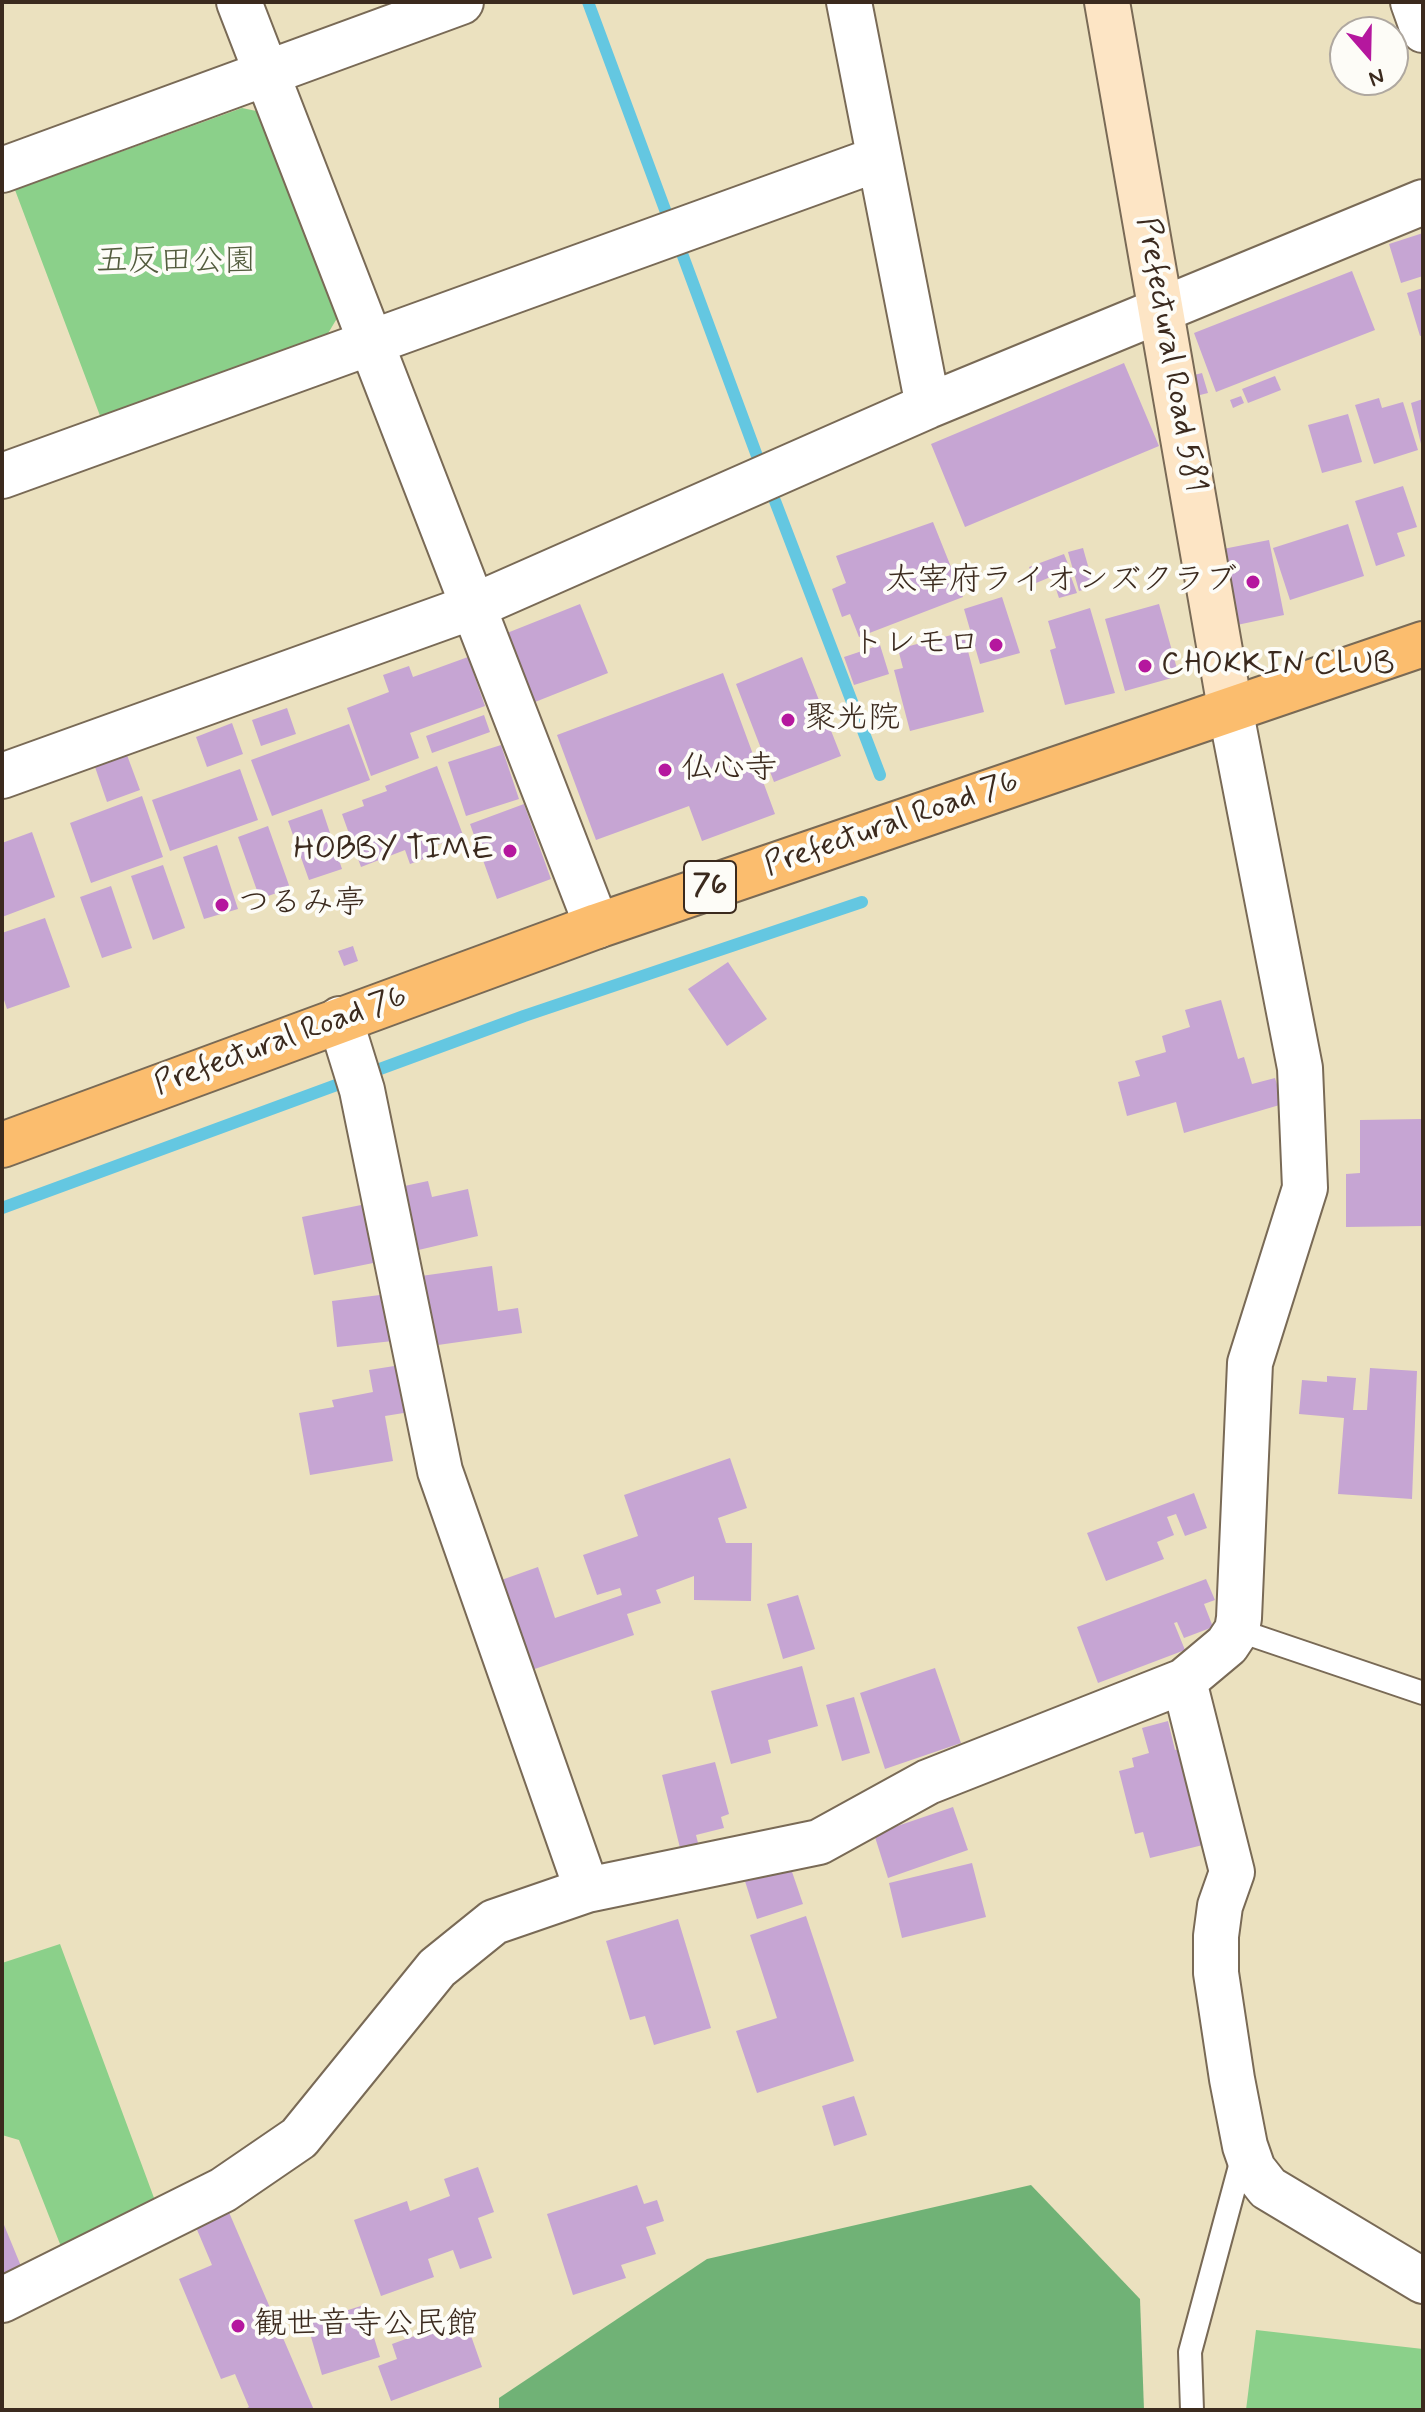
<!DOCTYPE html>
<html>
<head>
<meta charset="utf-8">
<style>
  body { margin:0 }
  #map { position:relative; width:1425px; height:2412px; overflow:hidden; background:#ebe1bf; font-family:Mynerve,sans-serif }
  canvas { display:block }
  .frame { position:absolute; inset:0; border:4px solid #3b2a1e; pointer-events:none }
  .north { position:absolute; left:1329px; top:16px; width:80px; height:80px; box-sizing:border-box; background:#fdfcf7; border:2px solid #afa8a0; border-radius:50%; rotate:160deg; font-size:22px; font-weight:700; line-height:32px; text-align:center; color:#3b2a1e }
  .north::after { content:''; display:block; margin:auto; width:28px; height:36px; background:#b5179e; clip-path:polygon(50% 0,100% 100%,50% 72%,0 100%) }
</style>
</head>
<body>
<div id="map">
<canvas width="1425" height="2412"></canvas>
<div class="frame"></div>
<div class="north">N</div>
</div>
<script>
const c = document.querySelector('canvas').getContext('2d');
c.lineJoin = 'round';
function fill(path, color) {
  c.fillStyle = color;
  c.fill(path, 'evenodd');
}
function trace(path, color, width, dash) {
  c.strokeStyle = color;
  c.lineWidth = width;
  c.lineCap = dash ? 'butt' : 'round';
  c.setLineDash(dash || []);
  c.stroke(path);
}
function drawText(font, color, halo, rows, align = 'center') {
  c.font = font + ' Mynerve,"Klee One",sans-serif';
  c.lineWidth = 8;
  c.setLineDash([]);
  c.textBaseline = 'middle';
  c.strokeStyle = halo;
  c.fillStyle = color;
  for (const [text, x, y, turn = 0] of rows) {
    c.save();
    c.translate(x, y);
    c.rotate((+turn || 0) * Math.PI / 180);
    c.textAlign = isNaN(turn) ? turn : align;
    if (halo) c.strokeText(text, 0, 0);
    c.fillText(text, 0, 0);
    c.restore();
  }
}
const green = new Path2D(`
  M242,108L266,113L339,315L324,340L102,421L15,190Z
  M60,1944L157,2206L62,2249L19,2140L2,2135V1963Z
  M1256,2330L1423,2349V2410H1246Z`);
const forest = new Path2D(`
  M1031,2185L1140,2299L1144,2410H499V2398L707,2259Z`);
const stream = new Path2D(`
  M588,2L667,215
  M680,248L760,464
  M775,501L880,775
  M2,1208L524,1016L862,902`);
const building = new Path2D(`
  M1423,233V276L1401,283L1389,244Z
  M1352,271L1375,330L1216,392L1194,333Z
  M1423,288V335L1420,336L1407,293Z
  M1124,363L1159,446L965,527L931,444Z
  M1202,373L1208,393L1196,396L1190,376Z
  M1275,376L1281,390L1248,403L1242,389Z
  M1241,396L1244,403L1233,408L1230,400Z
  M1379,398L1382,408L1403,402L1418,450L1374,464L1355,405Z
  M1423,399V447L1422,448L1411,403Z
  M1348,414L1362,462L1322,473L1308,425Z
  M1403,486L1417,527L1397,533L1405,556L1376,566L1355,501Z
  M933,522L963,597L859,637L850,614L842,617L832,589L846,583L836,556Z
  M1348,524L1364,576L1290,600L1273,548Z
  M1269,540L1284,615L1237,625L1223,549Z
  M1083,548L1094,587L1079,591L1068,552Z
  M1064,554L1070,569L1036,583L1029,567Z
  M1070,574L1077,593L1059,598L1053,580Z
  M1002,597L1020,653L980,664L964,609Z
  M580,604L608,673L530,704L513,663L518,661L507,633Z
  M1159,604L1179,676L1125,691L1105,619Z
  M1090,608L1115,693L1065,705L1050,650L1056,648L1048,621Z
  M963,632L984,712L910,731L894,670L903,668L898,649Z
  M880,645L889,674L854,685L844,657Z
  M468,657L485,706L410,733L419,758L371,776L347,708L389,692L383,675L409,666L413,677Z
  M802,657L841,756L774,782L736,684Z
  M723,673L775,814L702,841L689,806L596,840L557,735Z
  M287,708L296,734L261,746L252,720Z
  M484,715L490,732L432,753L426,736Z
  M232,723L243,754L207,767L196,737Z
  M349,724L370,780L272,816L251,760Z
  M501,745L519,799L466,816L448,762Z
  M127,755L140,790L107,802L95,767Z
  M437,766L463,835L432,847L435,855L410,864L405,850L361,867L342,814L364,806L362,800L387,791L385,786Z
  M240,769L258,820L170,851L152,800Z
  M142,796L163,857L91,883L70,823Z
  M524,804L551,879L497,899L470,824Z
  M322,809L342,869L309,880L288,821Z
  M268,826L290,888L260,899L238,837Z
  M32,832L55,897L2,917V843Z
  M217,845L238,909L204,919L183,857Z
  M163,865L185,928L153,940L131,876Z
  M111,886L132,948L102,958L80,897Z
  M45,918L70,987L7,1009L2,994V933Z
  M353,946L358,961L344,966L338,951Z
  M728,962L767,1019L727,1046L688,989Z
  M1221,1000L1238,1059L1244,1057L1252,1084L1275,1078L1283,1104L1184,1133L1176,1102L1127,1116L1118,1082L1140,1076L1135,1061L1166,1052L1162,1036L1190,1027L1185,1010Z
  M1423,1119V1226L1346,1227V1174L1360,1173V1120Z
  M428,1181L432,1197L468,1189L478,1236L410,1252L395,1188Z
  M371,1203L383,1261L314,1275L302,1217Z
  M492,1266L498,1311L518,1308L522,1333L424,1347L414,1277Z
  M388,1294L393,1341L337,1347L332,1301Z
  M407,1364L416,1411L385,1416L393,1461L310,1475L299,1413L334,1407L332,1400L373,1392L369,1370Z
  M1370,1368L1417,1371L1412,1499L1338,1494L1344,1418L1299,1414L1302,1380L1327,1382V1376L1356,1378L1353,1410H1367Z
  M730,1458L747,1508L718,1518L726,1543H752L751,1601L694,1600V1576L656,1590L661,1603L627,1614L634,1635L523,1673L493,1583L538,1567L555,1618L622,1595L620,1588L597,1595L583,1555L638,1536L624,1495Z
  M1194,1493L1207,1528L1185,1536L1176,1514L1167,1517L1174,1535L1157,1542L1164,1559L1106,1581L1087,1533Z
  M1206,1579L1215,1600L1204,1604L1213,1627L1184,1638L1177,1622L1174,1623L1185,1650L1098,1683L1077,1627Z
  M798,1595L815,1649L783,1659L767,1604Z
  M802,1666L818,1726L768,1740L771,1753L731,1764L711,1691Z
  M935,1668L961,1743L885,1769L860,1693Z
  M854,1697L870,1753L842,1761L826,1705Z
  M1168,1721L1175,1750L1182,1748L1207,1844L1150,1858L1143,1832L1135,1834L1119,1771L1134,1767L1132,1758L1149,1753L1142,1728Z
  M715,1762L729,1814L721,1817L724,1828L696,1835L700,1851L682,1856L662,1775Z
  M953,1807L968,1850L888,1878L874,1834Z
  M789,1863L803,1904L757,1919L744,1878Z
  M972,1863L986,1917L902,1938L889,1883Z
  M806,1916L854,2061L757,2093L736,2031L777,2018L750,1935Z
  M678,1919L711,2028L654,2045L645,2016L630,2020L606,1941Z
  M854,2096L867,2135L834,2146L822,2106Z
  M478,2167L494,2212L478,2218L492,2258L460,2269L453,2250L428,2259L434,2277L381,2296L354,2220L407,2201L410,2211L450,2196L444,2179Z
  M637,2185L644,2204L657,2200L664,2221L646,2227L656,2254L621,2265L626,2278L573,2295L547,2214Z
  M228,2210L314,2410H243L249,2407L235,2374L221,2379L179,2279L212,2265L195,2225Z
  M2,2220L23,2271L2,2279Z
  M364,2305L380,2357L322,2375L307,2323Z
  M431,2330L451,2337L469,2330L482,2367L391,2401L378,2366L397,2359L392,2344Z`);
const service = new Path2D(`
  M1237,1630L1423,1693
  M1192,2410L1190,2352L1243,2155`);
const minor = new Path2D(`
  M239,2L597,926
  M849,2L928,406
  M1413,2L1423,30
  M2,170L461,2
  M2,476L878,159
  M2,776L472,607L928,406L1423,202
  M340,1019L362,1090L440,1471L587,1890
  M1184,1681L1232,1872L1220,1906L1216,1936V1973L1232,2079L1245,2146L1253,2169L1268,2188L1423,2281
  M2,2300L223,2190L299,2138L437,1968L494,1922L587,1890L819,1842L928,1782L1184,1681L1227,1645L1237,1630L1239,1618L1250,1363L1305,1188L1300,1068L1230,708`);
const secondary = new Path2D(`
  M1107,2L1230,708`);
const primary = new Path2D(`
  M2,1145L597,926L1423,644`);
const markers = [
  [1253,582,8,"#b5179e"],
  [996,645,8,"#b5179e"],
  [1145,666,8,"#b5179e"],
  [788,720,8,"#b5179e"],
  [665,770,8,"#b5179e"],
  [510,851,8,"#b5179e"],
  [222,905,8,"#b5179e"],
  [238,2326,8,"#b5179e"]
];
const shields = [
  [710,887,52]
];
const shieldNames = [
  ["76",710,887]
];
const parkNames = [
  ["五反田公園",176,263]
];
const streetNames = [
  ["Prefectural Road 581",1169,355,80],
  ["Prefectural Road 76",892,825,-19],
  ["Prefectural Road 76",281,1042,-20]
];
const poiNames = [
  ["太宰府ライオンズクラブ",1237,582,"right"],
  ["トレモロ",980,645,"right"],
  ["CHOKKIN CLUB",1161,666],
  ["聚光院",804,720],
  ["仏心寺",681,770],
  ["HOBBY TIME",494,851,"right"],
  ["つるみ亭",238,905],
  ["観世音寺公民館",254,2326]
];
fill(green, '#8bd08a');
fill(forest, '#70b276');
trace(stream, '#64c7e1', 12);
fill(building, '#c6a5d3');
trace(service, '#796a56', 26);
trace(minor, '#796a56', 48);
trace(secondary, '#796a56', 48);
trace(primary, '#796a56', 48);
trace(service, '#fff', 22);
trace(minor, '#fff', 44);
trace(secondary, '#fde5c5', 44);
trace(primary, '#fbbd6e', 44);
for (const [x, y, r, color] of markers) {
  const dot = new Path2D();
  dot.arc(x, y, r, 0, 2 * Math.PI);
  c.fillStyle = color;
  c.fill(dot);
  trace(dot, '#fdfcf7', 3);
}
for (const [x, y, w] of shields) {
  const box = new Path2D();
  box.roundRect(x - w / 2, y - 26, w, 52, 6);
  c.fillStyle = '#fdfcf7';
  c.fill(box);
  trace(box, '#3b2a1e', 2);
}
drawText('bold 30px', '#3b2a1e', null, shieldNames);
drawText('32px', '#535c3e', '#fdfcf7', parkNames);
drawText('32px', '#3b2a1e', '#fdfcf7', streetNames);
drawText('32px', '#3b2a1e', '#fdfcf7', poiNames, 'left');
</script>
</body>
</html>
